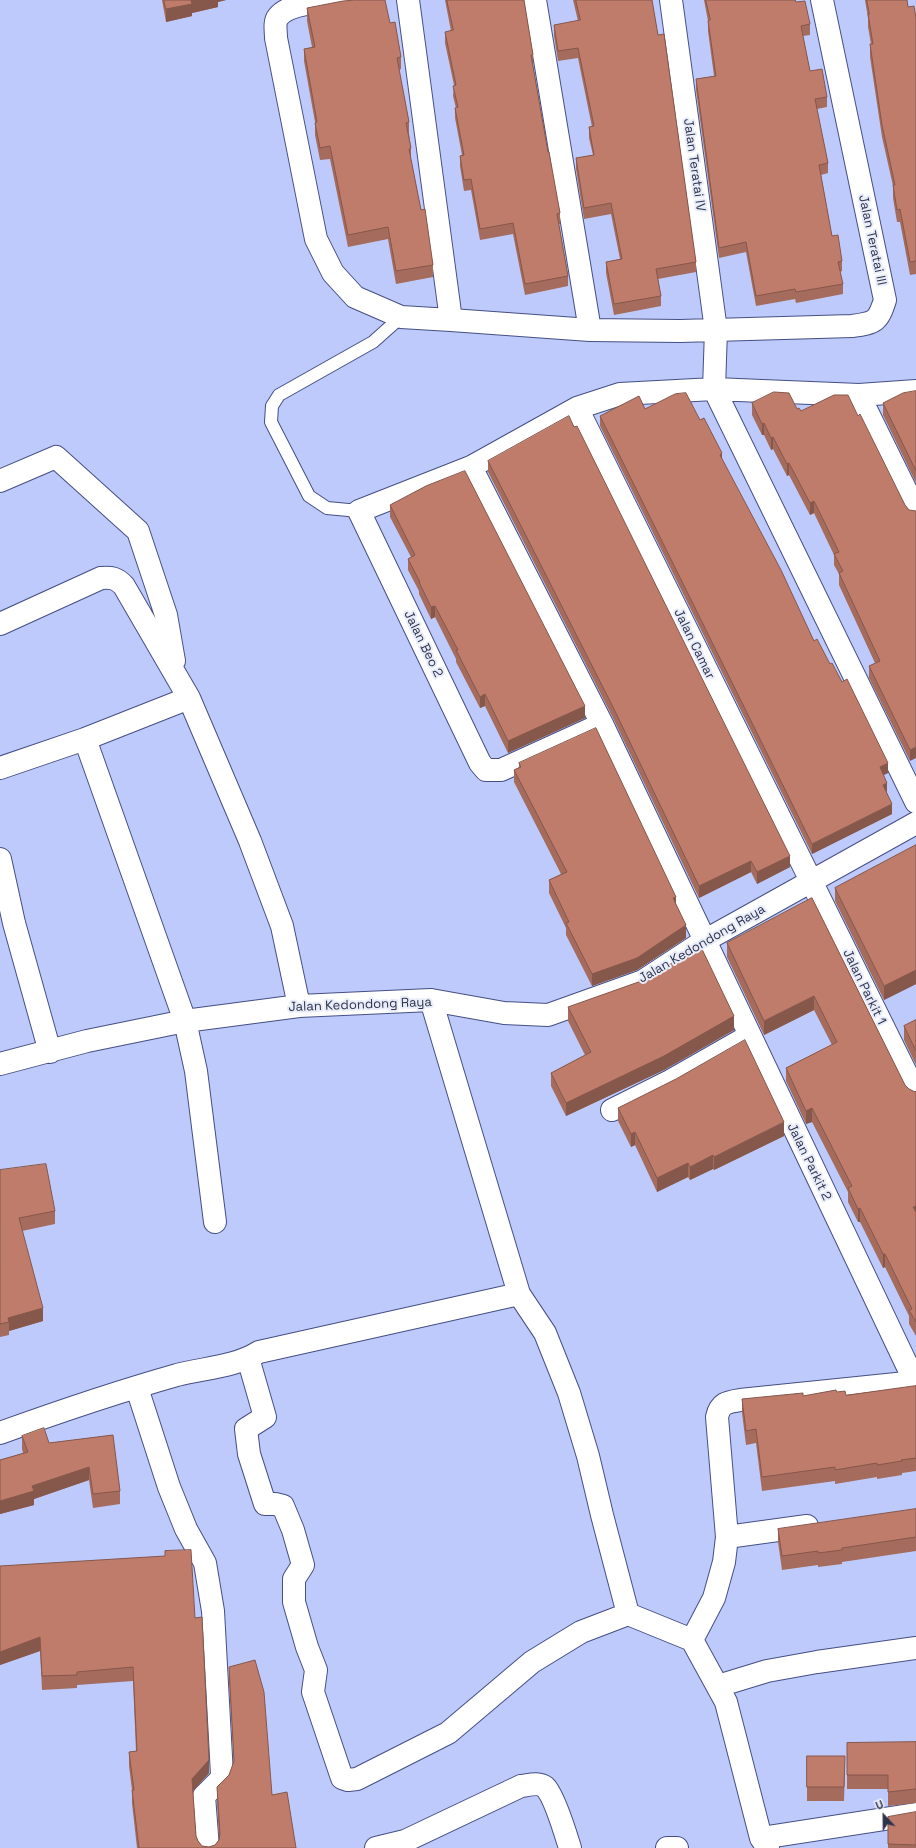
<!DOCTYPE html>
<html>
<head>
<meta charset="utf-8">
<style>
  body { margin:0 }
  #map { position:relative; width:916px; height:1848px; overflow:hidden; background:#becafc; font-family:"Space Grotesk",sans-serif }
  canvas { display:block }
  .north { position:absolute; left:864px; top:1796px; width:40px; height:40px; -webkit-text-stroke:3px #e9edfa; paint-order:stroke; rotate:338deg; font-size:11px; font-weight:700; line-height:16px; text-align:center; color:#2e334c }
  .north::after { content:''; display:block; margin:auto; width:14px; height:18px; background:#2e334c; clip-path:polygon(50% 0,100% 100%,50% 72%,0 100%) }
</style>
</head>
<body>
<div id="map">
<canvas width="916" height="1848"></canvas>
<div class="north">U</div>
</div>
<script>
const c = document.querySelector('canvas').getContext('2d');
c.lineJoin = 'round';
function trace(path, color, width, dash) {
  c.strokeStyle = color;
  c.lineWidth = width;
  c.lineCap = dash ? 'butt' : 'round';
  c.setLineDash(dash || []);
  c.stroke(path);
}
function fill(path, color) {
  c.fillStyle = color;
  c.fill(path, 'evenodd');
}
function drawText(font, color, halo, rows, align = 'center') {
  c.font = font + ' "Space Grotesk",sans-serif';
  c.lineWidth = 4;
  c.setLineDash([]);
  c.textBaseline = 'middle';
  c.strokeStyle = halo;
  c.fillStyle = color;
  for (const [text, x, y, turn = 0] of rows) {
    c.save();
    c.translate(x, y);
    c.rotate((+turn || 0) * Math.PI / 180);
    c.textAlign = isNaN(turn) ? turn : align;
    if (halo) c.strokeText(text, 0, 0);
    c.fillText(text, 0, 0);
    c.restore();
  }
}
const service = new Path2D(`
  M359,511L327,508L309,496L271,422L272,406L279,395L373,342L401,317`);
const minor = new Path2D(`
  M356,0C336,2 291,0 278,17C274,22 276,32 276,38L316,239L333,273L355,297L401,317L451,320
  M408,0L451,320L590,330L680,331L852,326C875,323 878,322 885,300L822,0
  M535,0L590,330
  M671,0L716,330L714,389L916,802
  M859,395L916,511
  M577,408L916,1093
  M471,467L602,724L915,1382
  M0,481L56,457L138,531L166,615L174,661
  M0,624L101,578C111,577 117,578 124,586L189,698L250,841L282,926L299,1006
  M602,724L501,770H486L480,763L359,511L471,467L577,408L620,394L714,389L859,395L916,391
  M85,739L185,1021L196,1071L215,1222
  M0,768L85,739L189,698
  M0,859L14,923L50,1052
  M431,1000L519,1294L545,1333L569,1393L588,1456L602,1515L628,1614
  M0,1064L87,1041L185,1021L299,1006L431,1000L504,1013L548,1015L643,981L704,941L916,823
  M612,1110L670,1081L749,1036
  M248,1358L265,1417L246,1429L249,1454L265,1504H275L283,1506L293,1530L303,1565L294,1579V1602L307,1647L316,1670L313,1692L342,1778L348,1780L357,1779L448,1733L532,1662L581,1632L628,1614L692,1640L726,1702L761,1838L768,1848
  M137,1388L169,1487L186,1529L205,1563L213,1611L222,1775L220,1780L204,1796L208,1848
  M0,1433C58,1412 117,1392 177,1375C204,1368 235,1367 259,1352L519,1294
  M727,1537L807,1526
  M692,1640L714,1598L724,1562L727,1537L717,1417C720,1403 727,1402 740,1400L916,1382
  M718,1686L767,1671L817,1662L916,1648
  M761,1838L916,1814
  M376,1848L405,1841L521,1786C529,1785 539,1782 545,1787C554,1795 566,1835 570,1848
  M667,1848H677`);
const wall = new Path2D(`
  M162,0H226L218,2V7L192,13V16L166,22Z
  M445,0H524L533,55V66L548,152L560,213V224H559L568,276V286L525,295L513,234L480,240L471,190L464,191L460,166V156L462,155L455,118V108H456L453,96L454,85L445,43V32L451,31Z
  M573,0H652L696,262V272L658,279L661,296V306L614,315L606,273V262L620,259L611,214L584,219L576,169V158L593,155L589,138V127H592L578,58L558,61L554,36V25L578,21Z
  M704,0H795L796,2L810,24V35L803,36L810,71L827,97V107L817,109L828,163V173L821,175L832,236L842,261V271L840,272L843,284V294L796,303L795,299L756,306L746,252L719,258L696,90V79L714,76L708,31V21Z
  M865,0H907L908,7L916,18V274L910,275L900,222H897L893,198V186L882,137L870,57V44H871L868,27V18Z
  M307,8L390,23L401,57V69L399,70L409,122V134L411,148V160L421,210L433,265V277L396,284L388,239L348,247L330,159L320,160L315,135V122L304,61V49L312,47L307,21Z
  M916,391V483L883,415V403Z
  M752,403L797,409L801,411L858,416L905,505L909,510L915,512L910,761L869,678V666L875,663L839,585V574L834,565V555L814,513L810,515L789,475L787,476L773,449L771,450L764,435H762L752,415Z
  M645,409L700,420L722,460L814,641L830,664L888,773L883,775L887,793L892,814L812,854L600,426V416Z
  M488,461L790,867L757,884L751,872L699,898L613,718L488,472Z
  M390,505L585,718L508,753L485,706L480,708L456,662V659L435,617L431,619L419,594V591L408,570V559L411,557L390,517Z
  M519,763L676,905L686,938L637,970L592,986L566,935V928L549,893V880L561,874L514,782V770L519,767Z
  M916,845V984L884,1000L835,901V888Z
  M812,898L905,1085L909,1089L915,1092L916,1091V1336L909,1324V1316L885,1267L883,1268L860,1222H858L848,1202V1192L812,1122L806,1124L786,1081V1068L832,1045L814,1010L764,1035L727,957V943Z
  M568,1007L734,1030L664,1070L566,1116L551,1086V1073L585,1055L568,1021Z
  M916,1020V1065L904,1040V1026Z
  M618,1108L784,1136L714,1170L713,1169L690,1180L688,1177L657,1192L635,1145L631,1147L618,1121Z
  M0,1170L55,1211V1224L22,1231L43,1321L9,1331V1335L0,1337Z
  M916,1386V1471L902,1473V1475L877,1479V1477L835,1484V1481L762,1491L756,1443L746,1445L742,1413V1399L803,1396L837,1392L846,1395Z
  M113,1435L120,1491V1504L93,1508L89,1480L34,1499V1505L0,1514V1460L23,1453L22,1449V1436L49,1443Z
  M916,1509V1551L842,1562V1564L818,1567V1565L782,1570L778,1542V1529Z
  M0,1566L195,1618L209,1773L193,1791L196,1836L198,1841L202,1846L209,1847L215,1845L219,1840L217,1801V1787L229,1775L234,1763L229,1681V1667L272,1795L296,1848H137L132,1803V1790L129,1766V1752L136,1751L133,1681L77,1685V1688L42,1690L40,1651L0,1665Z
  M916,1742V1803L888,1806V1789H847V1743Z
  M807,1756L845,1770L844,1801H807Z
  M916,1812V1848H888V1817Z`);
const shadedWall = new Path2D(`
  M191,0H226L218,2V7L192,13V16L166,22V9Z
  M764,423V435H762V424Z
  M773,437V449L771,450V438Z
  M722,453V463L720,455Z
  M789,463V475L787,476V464Z
  M814,501V513L810,515V503Z
  M435,606V617L431,619V607Z
  M485,694V706L480,708V697Z
  M585,706V718L508,753V741Z
  M916,747V758L910,761V750Z
  M888,763V773L880,777V767Z
  M887,783V793L883,785Z
  M892,804V814L812,854V844Z
  M790,856V867L757,884V872Z
  M751,861V872L699,898V886Z
  M676,897V909L673,898Z
  M686,925V938L637,970L592,986V974Z
  M916,970V984L884,1000V986Z
  M814,996V1010L764,1035V1021Z
  M734,1016V1030L664,1070L566,1116V1103Z
  M812,1108V1122L806,1124V1111Z
  M784,1122V1136L714,1170V1157Z
  M635,1132V1145L631,1147V1134Z
  M713,1155V1169L690,1180V1167Z
  M688,1163V1177L657,1192V1178Z
  M916,1206V1219L913,1207Z
  M860,1208V1222H858V1209Z
  M883,1254H885V1267L883,1268Z
  M43,1308V1321L9,1331V1322L8,1318Z
  M89,1467V1480L34,1499V1505L0,1514V1501L32,1486Z
  M40,1637V1651L0,1665V1652Z
  M209,1760V1773L192,1792V1779Z`);
const building = new Path2D(`
  M164,0H191L192,4L166,9Z
  M357,0H385L390,23L395,22L401,57L397,58L409,122L406,123L411,148L409,149L421,210L425,209L433,265L396,271L388,227L348,235L330,146L320,148L315,123L317,122L304,49L315,47L307,8L343,1Z
  M447,0H524L533,55H531L548,152H549L560,213L557,214L568,276L525,284L513,223L480,229L471,179L464,180L460,156L464,155L455,108L458,107L453,86L456,85L445,32L453,30Z
  M576,0H652L658,35L664,34L696,262L656,269L661,296L614,304L606,262L622,259L611,203L584,208L576,158L594,155L589,127L594,126L578,48L558,51L554,25L580,20Z
  M706,0H795L796,2L805,1L810,24L801,26L810,71L822,69L827,97L815,99L828,163L819,165L832,236L838,235L842,261L838,262L843,284L796,292L795,289L756,296L746,242L719,248L696,79L716,76L708,21L710,20Z
  M867,0H907L908,7L914,6L916,18V261L910,262L900,209L897,210L893,185H895L882,125L870,44H873L868,14H869Z
  M916,391V471L883,403L903,393Z
  M774,392L789,393L797,409L799,408L801,411L834,395H848L858,416L860,414L905,505L909,510L916,511V747L910,750L869,666L880,661L839,573L843,571L834,554L839,552L814,501L810,503L789,463L787,464L773,437L771,438L764,423L762,424L752,403Z
  M686,393L700,420L704,418L722,453L720,455L781,570L814,641L817,639L830,664L832,663L842,682L847,679L888,763L880,767L887,783L883,785L892,804L812,844L600,416L639,396L645,409L675,394Z
  M569,416L574,427L577,426L790,856L757,872L751,861L699,886L613,707L488,461Z
  M465,471L585,706L508,741L485,694L480,697L456,650H458L435,606L431,607L419,582H420L408,559L415,555L390,505L426,486Z
  M596,728L676,897L673,898L686,925L637,958L592,974L566,923L569,922L549,880L567,872L514,770L521,767L519,763Z
  M916,845V970L884,986L835,888Z
  M812,898L905,1085L909,1089L915,1092L916,1091V1206L913,1207L916,1212V1322L909,1310L912,1309L885,1254H883L860,1208L858,1209L848,1188L852,1186L812,1108L806,1111L786,1068L837,1042L814,996L764,1021L727,943Z
  M700,945L734,1016L664,1056L566,1103L551,1073L591,1052L568,1007L647,979Z
  M916,1020V1051L904,1026Z
  M745,1040L784,1122L714,1157L713,1155L690,1167L688,1163L657,1178L635,1132L631,1134L618,1108L676,1079Z
  M46,1164L55,1211L19,1218L43,1308L8,1318L9,1322L0,1324V1170Z
  M916,1386V1458L901,1460L902,1461L877,1465V1463L835,1470V1467L762,1477L756,1429L746,1431L742,1399L803,1393V1396L836,1390L837,1392L845,1391L846,1395Z
  M44,1428L49,1443L113,1435L120,1491L93,1494L89,1467L32,1486L34,1491L0,1501V1460L28,1452L22,1436Z
  M916,1509V1537L842,1548V1550L818,1553V1551L782,1556L778,1529Z
  M191,1550L195,1618L202,1617L209,1760L192,1779L196,1836L198,1841L202,1846L209,1847L215,1845L219,1840L220,1834L217,1787L229,1775L234,1761L229,1667L255,1660L264,1692L272,1795L287,1792L296,1848H139L132,1790H134L129,1752L137,1751L133,1667L77,1672V1675L42,1676L40,1637L0,1652V1566L165,1556V1551Z
  M916,1742V1789L888,1792V1775H847V1743Z
  M807,1756H845L844,1787H807Z
  M916,1812V1845L888,1844V1817Z`);
const streetNames = [
  ["Jalan Teratai IV",694,165,82],
  ["Jalan Teratai III",872,240,78],
  ["Jalan Beo 2",423,644,64],
  ["Jalan Camar",694,644,64],
  ["Jalan Kedondong Raya",702,944,-30],
  ["Jalan Parkit 1",864,987,64],
  ["Jalan Kedondong Raya",360,1005,-2],
  ["Jalan Parkit 2",809,1162,64]
];
trace(service, '#454f84', 14);
trace(minor, '#454f84', 24);
trace(service, '#fff', 12);
trace(minor, '#fff', 22);
fill(wall, '#a56b5c');
fill(shadedWall, '#86574b');
fill(building, '#c07c6b');
trace(building, '#86574b', 1);
drawText('13px', '#2e334c', '#e9edfa', streetNames);
</script>
</body>
</html>
